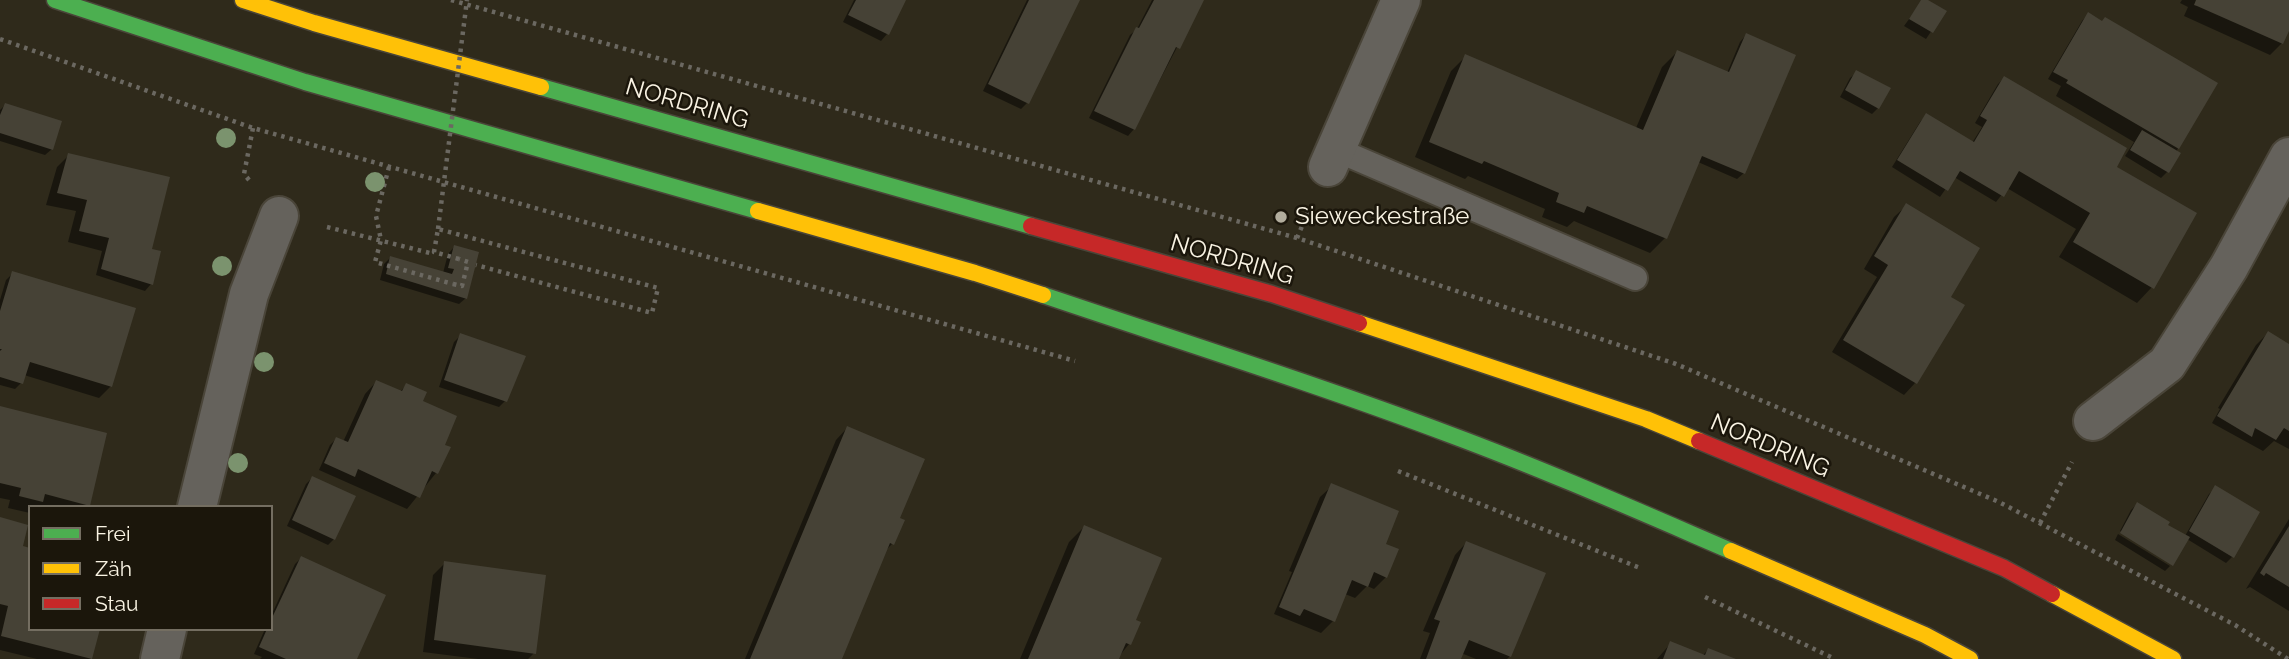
<!DOCTYPE html>
<html>
<head>
<meta charset="utf-8">
<style>
  body { margin:0 }
  #map { position:relative; width:2289px; height:659px; overflow:hidden; background:#2f2a1b; font-family:Raleway,sans-serif }
  canvas { display:block }
  .legend { position:absolute; left:28px; top:505px; width:245px; height:126px; box-sizing:border-box; background:#1b160b; border:2px solid #746e61; margin:0; padding:9px 12px; list-style:none; font-size:21px; color:#f9f3e3 }
  .legend li { display:flex; align-items:center; gap:14px; height:35px }
  .legend b { width:35px; border:2px solid #746e61 }
</style>
</head>
<body>
<div id="map">
<canvas width="2289" height="659"></canvas>
<ul class="legend">
<li><b style="height:9px;background:#4caf50"></b>Frei</li>
<li><b style="height:9px;background:#ffc107"></b>Zäh</li>
<li><b style="height:9px;background:#c62828"></b>Stau</li>
</ul>
</div>
<script>
const c = document.querySelector('canvas').getContext('2d');
c.lineJoin = 'round';
function fill(path, color) {
  c.fillStyle = color;
  c.fill(path, 'evenodd');
}
function trace(path, color, width, dash) {
  c.strokeStyle = color;
  c.lineWidth = width;
  c.lineCap = dash ? 'butt' : 'round';
  c.setLineDash(dash || []);
  c.stroke(path);
}
function drawText(font, color, halo, rows, align = 'center') {
  c.font = font + ' Raleway,sans-serif';
  c.lineWidth = 5;
  c.setLineDash([]);
  c.textBaseline = 'middle';
  c.strokeStyle = halo;
  c.fillStyle = color;
  for (const [text, x, y, turn = 0] of rows) {
    c.save();
    c.translate(x, y);
    c.rotate((+turn || 0) * Math.PI / 180);
    c.textAlign = isNaN(turn) ? turn : align;
    if (halo) c.strokeText(text, 0, 0);
    c.fillText(text, 0, 0);
    c.restore();
  }
}
const shadow = new Path2D(`
  M854,0H904L887,34L881,41L843,22Z
  M1027,0H1077L1027,103L1021,109L983,91Z
  M1152,0H1202L1134,129L1128,136L1089,118L1130,35L1137,29Z
  M1923,0L1944,12L1926,39L1904,26Z
  M2182,0H2289V27L2282,43L2270,55L2184,16L2188,7L2180,3Z
  M2088,14L2178,148L2168,171L2161,178L2125,156L2134,142L2056,96L2061,86L2048,79L2082,21Z
  M1746,35L1744,173L1737,179L1698,162L1665,238L1650,253L1574,221L1567,227L1542,217L1545,209L1468,176L1465,179L1415,157L1451,71L1466,56L1636,128L1662,67L1677,52L1727,73L1740,42Z
  M1857,72L1878,108L1872,114L1840,97L1850,78Z
  M2004,78L2115,167L2152,287L2137,303L2059,257L2076,229L2007,188L1996,202L1954,177L1940,197L1892,167L1920,122L1926,115L1972,143L1982,127L1975,123L1998,84Z
  M5,105L52,149L45,155L0,141V110Z
  M69,155L150,248L151,284L145,291L96,275L102,251L68,242L76,211L46,205L57,167Z
  M1906,206L1948,298L1962,306L1915,383L1904,395L1832,352L1877,277L1864,269L1894,217Z
  M454,247L466,298L459,304L380,280L384,264L390,258L443,273L448,254Z
  M13,273L111,386L99,398L24,375L21,383L15,389L0,385V300L6,280Z
  M2268,333L2289,346V449L2274,441L2263,451L2212,423L2220,409L2218,408L2256,345Z
  M461,335L505,401L499,407L439,387L454,342Z
  M376,382L400,392L406,385L422,400L436,473L407,509L319,470L330,445L336,439L343,442L365,394Z
  M0,408L88,505L86,507H30V513L8,508L10,500L0,498Z
  M847,428L898,519L892,544L885,551L840,659H745L836,440Z
  M312,478L334,539L328,545L287,526L306,484Z
  M1332,486L1383,545L1386,577L1374,589L1367,586L1355,598L1345,594L1333,621L1321,633L1274,614L1292,572L1289,571L1320,497Z
  M2216,488L2232,557L2226,563L2187,539L2172,563L2120,531L2131,510L2137,504L2165,525L2185,536L2209,494Z
  M0,518L21,548L30,629L91,658L90,659H37L0,650Z
  M2289,519V611L2250,587L2246,589Z
  M1084,527L1134,620L1129,644L1117,659H1020L1069,542Z
  M2118,534L2170,566L2165,571L2115,540Z
  M1466,543L1510,656L1507,659H1476L1461,653L1459,659H1420L1430,633L1423,631L1455,555Z
  M301,558L355,659H260L262,657L254,654L265,629H271V616L295,564Z
  M445,563L534,653L528,659H478L423,652L433,575Z
  M1671,643L1703,655L1708,650L1732,659H1657Z`);
const building = new Path2D(`
  M856,0H906L889,35L848,15Z
  M1029,0H1080L1029,104L988,84Z
  M1154,0H1204L1180,49L1176,47L1135,130L1094,111L1136,27L1139,28Z
  M1921,0H1928L1947,11L1933,33L1909,19Z
  M2196,0H2289V31L2283,44L2197,6L2194,5Z
  M2088,12L2102,21L2105,17L2218,83L2179,149L2066,83L2068,80L2053,72Z
  M1746,33L1796,55L1745,174L1702,156L1667,239L1587,206L1584,213L1556,202L1559,193L1484,161L1482,164L1429,142L1465,54L1643,130L1677,50L1729,72Z
  M1856,70L1891,88L1879,109L1845,90Z
  M2004,76L2127,148L2117,167L2197,213L2154,289L2073,242L2090,213L2019,171L2004,197L1960,171L1948,191L1897,160L1926,113L1974,142L1987,120L1980,116Z
  M5,103L62,121L53,150L0,133V115Z
  M2142,130L2181,153L2169,173L2130,150Z
  M68,153L170,177L152,249L161,251L153,285L101,269L109,238L79,231L87,200L57,193Z
  M1906,203L1980,248L1951,297L1965,305L1917,384L1843,340L1888,265L1874,256Z
  M454,245L479,252L467,299L386,274L390,256L452,274L454,269L448,268Z
  M12,271L136,308L112,387L30,362L23,384L0,377V351L2,349H0V311Z
  M2268,331L2289,344V431L2284,428L2276,440L2255,428L2252,437L2217,416Z
  M460,333L526,356L507,402L444,380Z
  M376,380L402,391L406,383L427,392L423,401L457,416L445,445L451,447L438,474L432,471L420,498L358,469L355,477L324,463L336,437L348,442Z
  M0,406L107,433L90,506L45,494L43,502L19,496L21,488L0,483Z
  M847,426L925,459L900,518L905,520L894,545L890,543L842,659H750Z
  M312,476L356,496L335,540L292,520Z
  M1331,483L1399,511L1386,544L1399,549L1387,578L1374,572L1368,587L1352,580L1335,622L1304,609L1300,616L1279,607Z
  M2215,485L2260,512L2234,558L2189,531Z
  M2137,502L2170,522L2168,525L2190,537L2173,566L2120,533Z
  M0,517L28,525L23,546L30,548V629H100L92,659L1,636L8,606L0,604Z
  M1084,525L1162,558L1136,620L1141,622L1131,645L1126,643L1119,659H1028Z
  M2289,526V587L2266,573L2264,576L2260,573Z
  M1466,541L1546,573L1511,657L1469,640L1461,659H1426L1440,621L1434,619Z
  M301,556L386,595L357,659H286L259,647L267,629H271V620Z
  M444,561L546,575L536,654L434,640Z
  M1670,641L1705,655L1708,648L1736,659H1663Z`);
const path = new Path2D(`
  M451,0L1297,238L1676,364L1999,502L2235,625L2288,659
  M0,39L253,128L1075,361
  M389,167L376,216L381,240L375,262L453,284
  M249,180L244,174L253,128
  M327,227L434,254
  M1297,238L1309,210
  M459,259L434,252L438,229L658,288L652,313L476,265
  M1398,471L1640,568
  M2040,523L2072,462
  M1705,597L1835,659`);
const lane = new Path2D(`
  M1335,149L1635,278`);
const street = new Path2D(`
  M1328,167L1401,0
  M2093,421L2167,364L2229,267L2289,157
  M197,507L249,294L279,216
  M160,659L167,629`);
const fast = new Path2D(`
  M55,0L305,82L758,211
  M541,87L1031,226
  M1043,295C1179,341 1316,384 1451,435C1545,470 1638,511 1731,551`);
const slow = new Path2D(`
  M243,0L314,23L541,87
  M758,211L975,273L1043,295
  M1359,323L1646,419L1699,441
  M1731,551L1925,635L1970,659
  M2052,594L2173,659`);
const jam = new Path2D(`
  M1031,226L1272,294L1359,323
  M1699,441L2004,568L2052,594`);
const pathBridge = new Path2D(`
  M438,229L467,0
  M453,284L462,286L468,262L459,259`);
const trees = [
  [226,138],
  [375,182],
  [222,266],
  [264,362],
  [238,463]
];
const markers = [
  [1281,217,7,"#b2ad9d"]
];
const streetNames = [
  ["NORDRING",687,104,16],
  ["NORDRING",1232,260,16],
  ["NORDRING",1770,446,23]
];
const poiNames = [
  ["Sieweckestraße",1295,217]
];
fill(shadow, '#0007');
fill(building, '#464236');
trace(lane, '#4a4539', 28);
trace(street, '#4a4539', 42);
trace(fast, '#4a4539', 19);
trace(slow, '#4a4539', 19);
trace(jam, '#4a4539', 19);
trace(path, '#6b6861', 4.5, [3.5, 5]);
trace(lane, '#65625c', 24);
trace(street, '#65625c', 38);
trace(fast, '#4caf50', 16);
trace(slow, '#ffc107', 16);
trace(jam, '#c62828', 16);
trace(pathBridge, '#6b6861', 4.5, [3.5, 5]);
c.fillStyle = '#7b936e';
for (const [x, y] of trees) {
  c.beginPath();
  c.arc(x, y, 10, 0, 2 * Math.PI);
  c.fill();
}
for (const [x, y, r, color] of markers) {
  const dot = new Path2D();
  dot.arc(x, y, r, 0, 2 * Math.PI);
  c.fillStyle = color;
  c.fill(dot);
  trace(dot, '#1b160b', 2.5);
}
drawText('24px', '#f9f3e3', '#1b160b', streetNames);
drawText('24px', '#f9f3e3', '#1b160b', poiNames, 'left');
</script>
</body>
</html>
